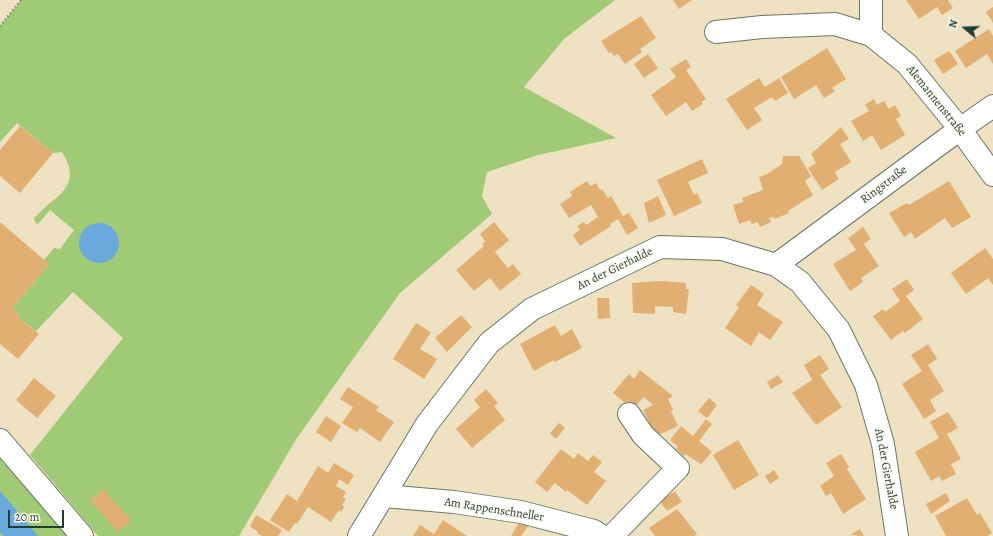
<!DOCTYPE html>
<html>
<head>
<meta charset="utf-8">
<style>
  body { margin:0 }
  #map { position:relative; width:993px; height:536px; overflow:hidden; background:#eee2c2; font-family:Alegreya,serif }
  canvas { display:block }
  .north { position:absolute; left:945px; top:8px; width:40px; height:40px; -webkit-text-stroke:3px #fbf7ec; paint-order:stroke; rotate:289deg; font-size:11px; font-weight:700; line-height:16px; text-align:center; color:#1f3d34 }
  .north::after { content:''; display:block; margin:auto; width:14px; height:18px; background:#1f3d34; clip-path:polygon(50% 0,100% 100%,50% 72%,0 100%) }
  .scale { position:absolute; left:8px; top:510px; width:56px; height:18px; box-sizing:border-box; border:2px solid #1f3d34; border-top:0; padding-left:5px; font-size:12px; line-height:14px; white-space:nowrap; color:#1f3d34; -webkit-text-stroke:3px #fbf7ec; paint-order:stroke }
</style>
</head>
<body>
<div id="map">
<canvas width="993" height="536"></canvas>
<div class="north">N</div>
<div class="scale">20 m</div>
</div>
<script>
const c = document.querySelector('canvas').getContext('2d');
c.lineJoin = 'round';
function fill(path, color) {
  c.fillStyle = color;
  c.fill(path, 'evenodd');
}
function trace(path, color, width, dash) {
  c.strokeStyle = color;
  c.lineWidth = width;
  c.lineCap = dash ? 'butt' : 'round';
  c.setLineDash(dash || []);
  c.stroke(path);
}
function drawText(font, color, halo, rows, align = 'center') {
  c.font = font + ' Alegreya,serif';
  c.lineWidth = 3;
  c.setLineDash([]);
  c.textBaseline = 'middle';
  c.strokeStyle = halo;
  c.fillStyle = color;
  for (const [text, x, y, turn = 0] of rows) {
    c.save();
    c.translate(x, y);
    c.rotate((+turn || 0) * Math.PI / 180);
    c.textAlign = isNaN(turn) ? turn : align;
    if (halo) c.strokeText(text, 0, 0);
    c.fillText(text, 0, 0);
    c.restore();
  }
}
const green = new Path2D(`
  M21,0H615L564,39L524,87L616,138L538,155L487,172L482,196L492,214L400,293L297,438L239,536H98L30,455L123,338L73,292L36,331L17,316L19,314L12,309L49,264L44,260L54,248L60,249L74,230L50,210L37,225L34,219C53,195 85,189 62,152L53,153L17,123L0,142V26Z
  M0,452L73,536H0Z`);
const water = new Path2D(`
  M79 243a20 20 0 1 1 40 0a20 20 0 1 1-40 0Z
  M0,491L38,536H4L0,532Z`);
const building = new Path2D(`
  M673,0H692L679,9Z
  M906,0H948L953,8L942,15L937,7L919,19Z
  M993,7V23L986,12Z
  M641,16L656,38L640,49L642,52L625,64L618,54L614,56L611,52L609,53L601,41Z
  M989,29L993,36V64L987,54L966,68L955,51Z
  M827,48L846,79L832,88L835,91L824,98L816,85L794,99L781,77Z
  M949,51L958,64L943,74L934,60Z
  M648,54L658,68L644,78L634,64Z
  M686,59L691,67L686,70L706,99L701,102L703,104L692,111L686,102L666,116L651,95L676,77L670,69Z
  M759,78L765,87L779,78L788,93L775,101L772,97L754,108L762,120L747,130L726,99Z
  M874,99L877,105L884,101L889,109L895,105L901,116L896,119L905,135L881,150L872,135L863,141L851,121L869,111L865,105Z
  M20,126L53,153L20,193L0,176V150Z
  M841,127L849,139L840,144L851,162L835,172L839,179L822,190L808,168L816,163L811,154Z
  M783,156H799L811,176L805,181L813,195L788,211L789,213L775,219L774,217L769,218L771,222L760,227L758,222L752,224L750,220L739,224L733,205L743,202L742,198L763,190L759,177L767,174L782,164Z
  M702,159L708,173L688,182L694,195L697,193L702,203L674,216L657,180Z
  M587,181L591,186L596,183L600,190L602,189L608,198L611,196L623,216L629,213L638,228L627,235L618,219L610,224L611,226L580,246L573,235L580,230L577,226L584,222L586,225L598,217L591,205L569,218L560,204L572,196L570,192Z
  M949,181L971,217L952,228L945,218L915,239L911,232L904,237L889,213L907,203L909,205Z
  M658,196L666,215L649,223L644,203Z
  M0,222L49,264L12,309L19,314L17,316L39,334L18,359L0,344Z
  M494,222L509,240L495,252L508,268L513,264L521,274L500,291L490,278L474,291L456,270L484,246L482,244L485,241L480,234Z
  M863,227L871,239L864,244L879,266L861,278L863,282L850,291L833,264L856,250L848,238Z
  M985,248L993,259V285L988,278L966,294L951,273Z
  M907,279L914,290L906,296L923,319L905,333L903,331L891,340L873,316L883,309L885,312L900,301L892,289Z
  M661,281L686,283V289H689L686,314L673,312V307L655,306V314L633,313L632,283Z
  M751,285L764,294L757,305L783,322L770,340L759,332L751,346L725,328L739,307L736,305Z
  M597,298H609L610,318L598,319Z
  M461,315L472,327L447,352L435,338Z
  M416,323L431,332L420,349L437,359L424,379L393,359Z
  M555,325L561,336L572,329L582,348L555,362L554,360L534,371L520,344Z
  M928,344L937,359L928,365L944,391L930,400L936,411L924,419L902,384L922,371L911,355Z
  M820,355L829,369L820,375L842,407L816,425L792,393L812,380L804,365Z
  M640,370L673,396L668,399L673,410L671,411L678,426L656,436L643,410L653,405L644,397L633,409L613,393L629,374L634,379Z
  M778,375L783,382L771,389L767,382Z
  M34,378L56,396L37,418L16,400Z
  M348,387L379,407L376,410L394,422L380,442L360,428L357,432L342,423L353,407L340,399Z
  M486,389L498,403L494,406L505,420L472,448L456,429L480,407L474,400Z
  M709,398L717,405L707,418L698,411Z
  M948,412L958,428L947,434L961,459L951,464L956,474L942,481L939,476L931,481L915,452L939,438L930,422Z
  M326,416L341,426L331,442L316,432Z
  M706,419L712,424L699,441L712,452L701,464L685,454L684,456L676,449L678,447L670,440L681,426L693,436Z
  M559,423L565,428L556,439L550,433Z
  M738,440L759,475L734,490L713,455Z
  M561,449L574,459L578,453L588,461L593,455L602,462L594,472L606,481L587,505L567,490L566,492L555,483L547,492L535,482Z
  M841,454L849,467L847,469L866,499L843,514L831,493L826,496L820,486L834,476L826,463Z
  M334,463L354,475L348,485L339,479L336,486L346,492L343,497L346,499L342,505L344,507L341,512L339,510L331,522L308,507L297,524L295,523L289,532L270,520L287,494L297,501L318,466L328,473Z
  M774,470L779,478L770,484L765,476Z
  M103,489L131,521L118,532L90,500Z
  M675,491L682,502L667,511L660,501Z
  M946,493L950,501L931,514L926,504Z
  M967,498L977,515L980,513L992,533L987,536H946L935,516Z
  M677,509L697,534L695,536H655L649,528Z
  M256,515L282,530L278,536H262L257,533L258,532L250,526Z
  M443,520L467,536H413L420,525L434,534Z
  M520,521L528,526L521,536H511Z
  M860,529L864,536L850,535Z`);
const path = new Path2D(`
  M0,26L21,0`);
const minor = new Path2D(`
  M871,0V35
  M716,32L762,27L835,24L871,35L907,64L960,129L993,175
  M776,265L960,129L993,106
  M0,440L82,536
  M384,496L454,502L521,512L594,531L601,536
  M359,536L427,424L489,343L532,309L660,247L722,249L776,265L800,282L839,330L866,385L883,444L897,536
  M612,536L678,468L643,435L629,414`);
const streetNames = [
  ["Alemannenstraße",936,101,51],
  ["Ringstraße",884,185,-37],
  ["An der Gierhalde",615,269,-26],
  ["An der Gierhalde",886,469,79],
  ["Am Rappenschneller",494,510,9]
];
fill(green, '#a0ca76');
fill(water, '#69a9dc');
fill(building, '#e1af72');
trace(minor, '#677766', 24);
trace(path, '#677766', 2.5, [1, 3]);
trace(minor, '#fff', 22);
drawText('12px', '#1f3d34', '#fbf7ec', streetNames);
</script>
</body>
</html>
